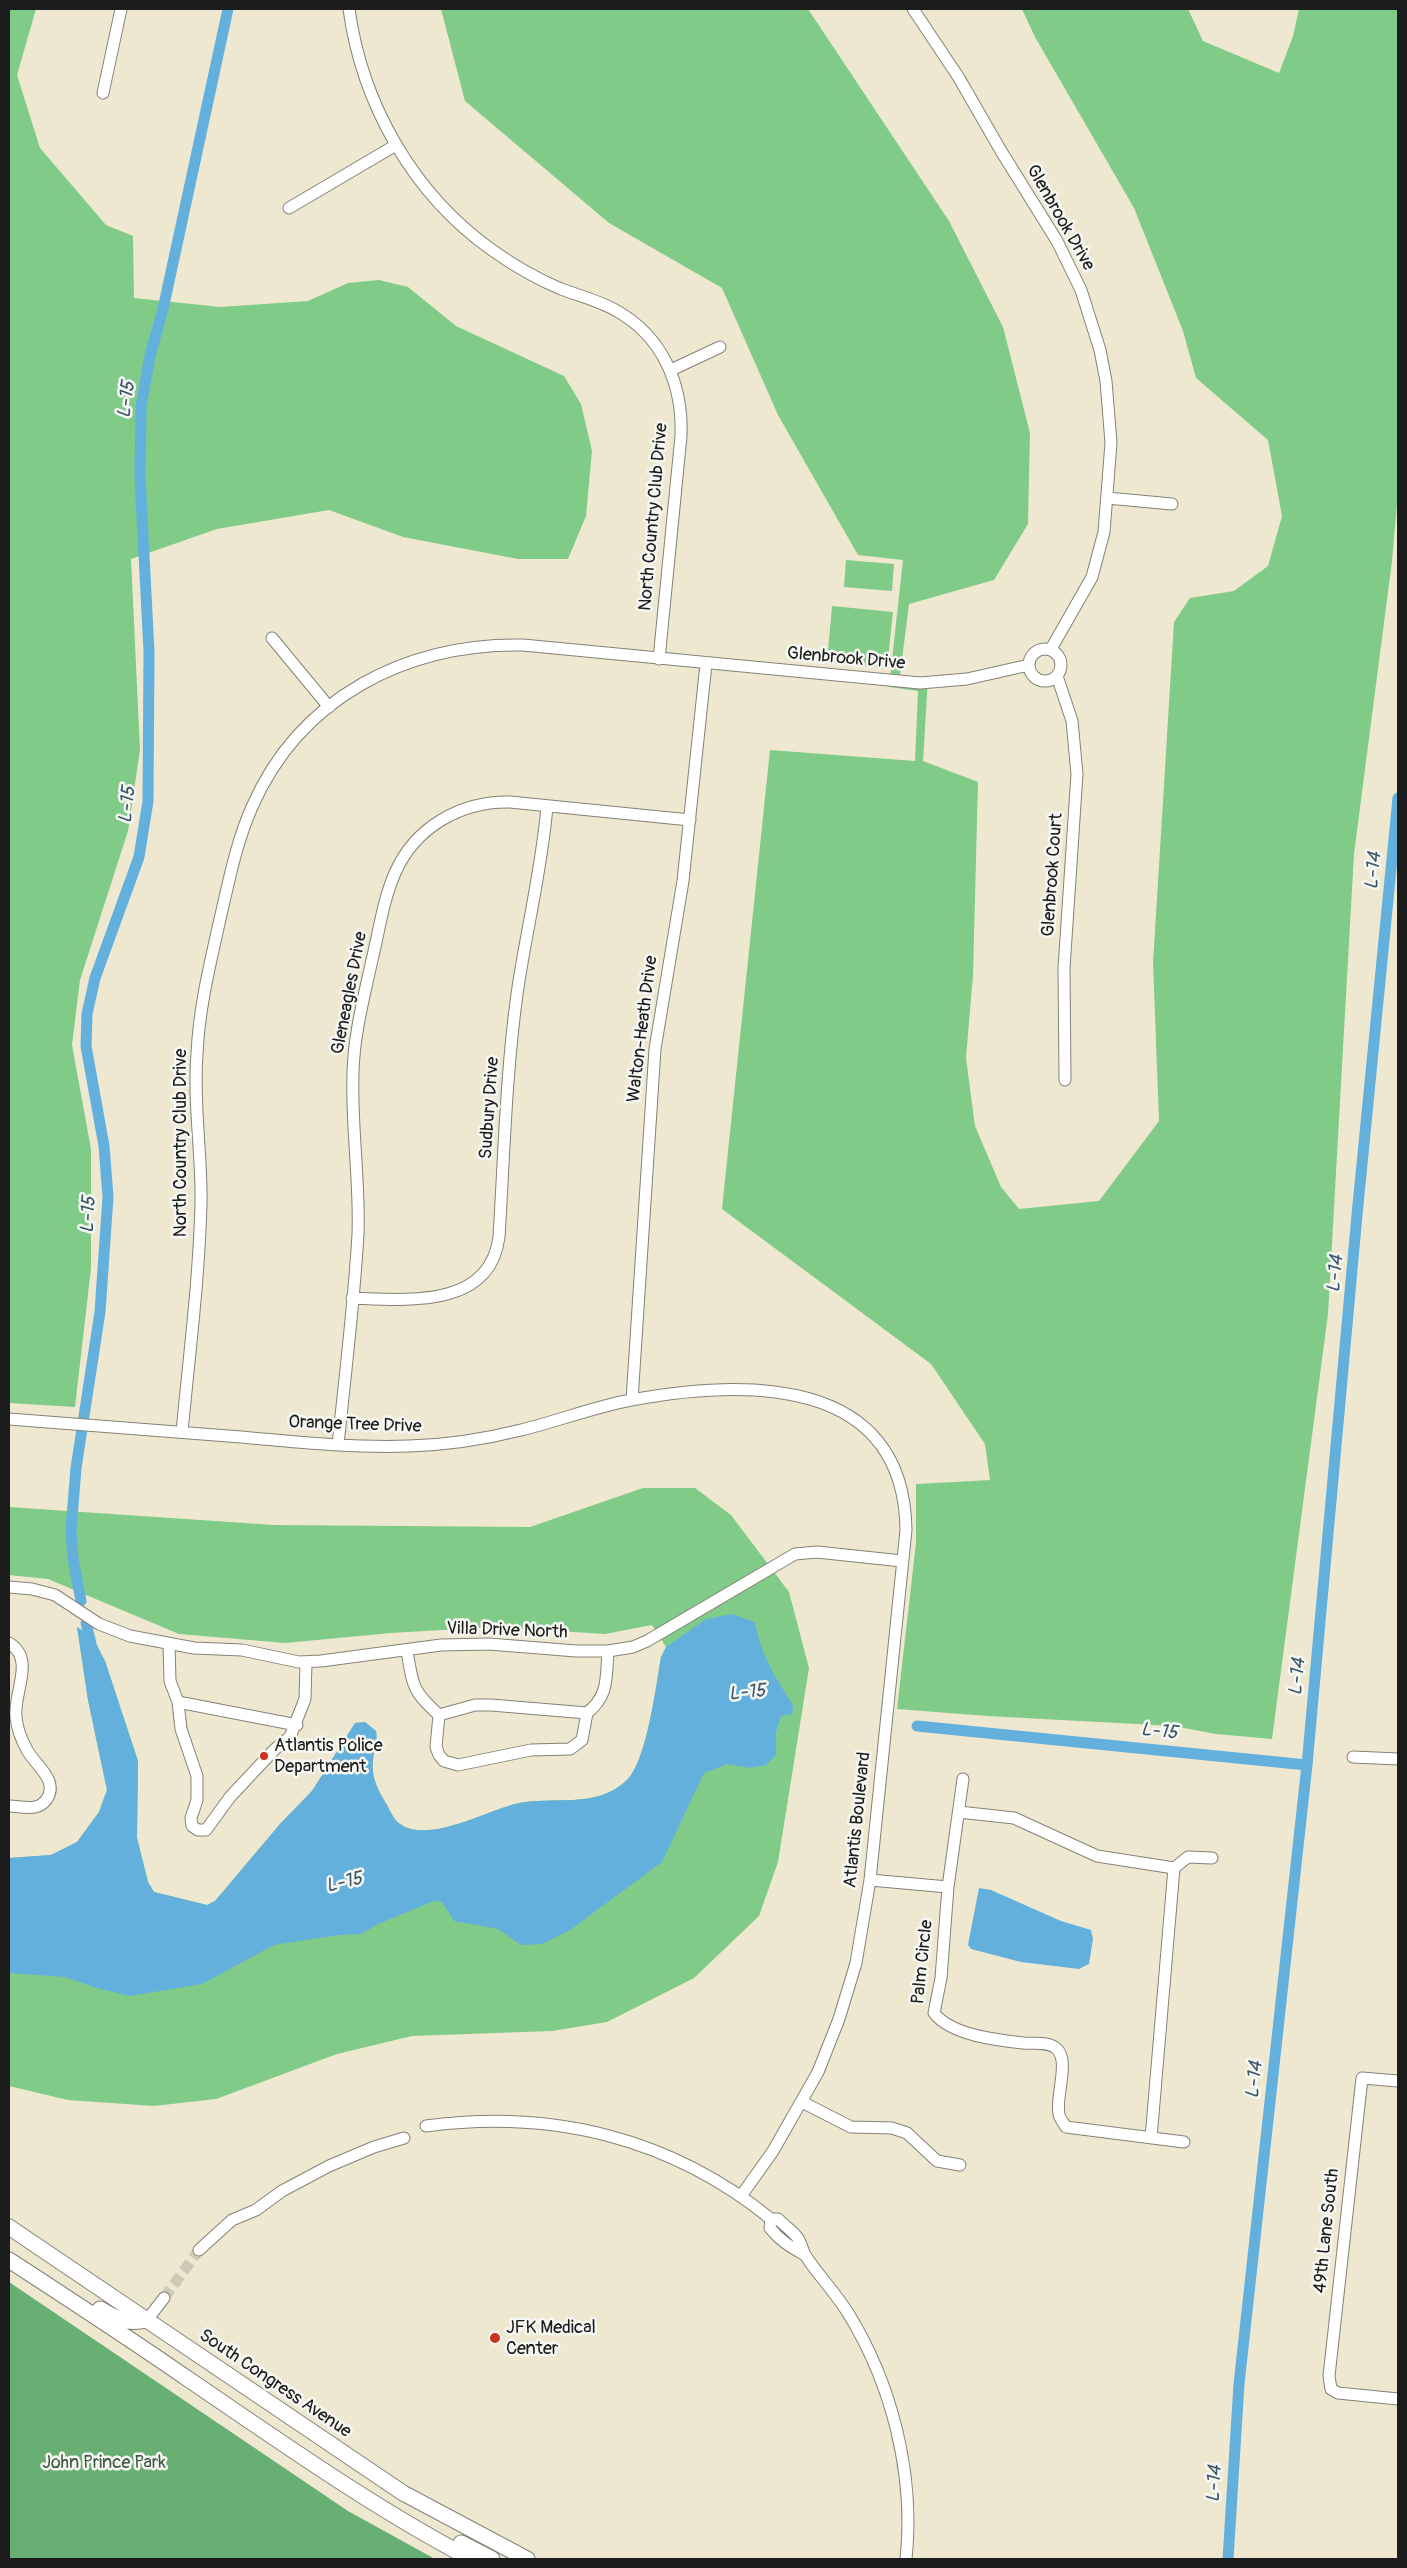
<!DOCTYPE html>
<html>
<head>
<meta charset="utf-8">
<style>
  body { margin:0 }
  #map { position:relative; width:1407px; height:2568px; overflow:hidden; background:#eee8d1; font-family:Pangolin,sans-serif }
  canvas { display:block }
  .frame { position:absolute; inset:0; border:10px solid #1c1c1c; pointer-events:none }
</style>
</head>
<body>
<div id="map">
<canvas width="1407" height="2568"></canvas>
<div class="frame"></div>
</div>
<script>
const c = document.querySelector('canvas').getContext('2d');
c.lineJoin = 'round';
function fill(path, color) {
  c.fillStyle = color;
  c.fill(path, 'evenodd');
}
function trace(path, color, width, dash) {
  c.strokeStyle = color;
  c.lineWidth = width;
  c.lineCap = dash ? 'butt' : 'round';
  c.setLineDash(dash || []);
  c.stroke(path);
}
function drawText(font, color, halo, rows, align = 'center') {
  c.font = font + ' Pangolin,sans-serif';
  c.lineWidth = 5;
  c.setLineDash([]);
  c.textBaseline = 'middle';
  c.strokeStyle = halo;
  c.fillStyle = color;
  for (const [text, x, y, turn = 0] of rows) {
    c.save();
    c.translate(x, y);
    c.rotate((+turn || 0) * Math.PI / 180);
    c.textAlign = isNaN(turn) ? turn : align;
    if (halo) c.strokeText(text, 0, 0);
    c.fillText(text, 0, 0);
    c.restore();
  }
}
const green = new Path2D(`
  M9,9H36L17,75L40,148L106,225L133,236L134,298L220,307L308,301L348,283L379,280L408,287L456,326L564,376L581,404L592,451L586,516L568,559H518L403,537L329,510L217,529L131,559L140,750L128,831L80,980L72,1045L91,1149V1268L75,1407L9,1403Z
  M441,9H808L949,221L1003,327L1030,433L1028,524L994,580L909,604L900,675L928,678L923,761L978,782L973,975L966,1058L975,1126L1001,1187L1019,1209L1099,1201L1159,1121L1153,963L1174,622L1190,598L1234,591L1268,566L1282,516L1268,440L1196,378L1183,331L1134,208L1035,37L1022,9H1188L1203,41L1279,73L1293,36L1299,9H1398V493L1392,561L1354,854L1328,1314L1272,1739L1216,1734L1173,1726L987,1716L897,1709L916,1543V1484L990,1480L985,1444L931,1364L722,1209L770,750L915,761L918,691L889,687L903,560L858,555L778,415L722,288L609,223L465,101Z
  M846,560L894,564L892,591L844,587Z
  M832,606L893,612L887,668L827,662Z
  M643,1488H695L731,1515L789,1592L809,1668L778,1862L759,1916L694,1978L607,2022L552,2031L412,2036L337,2054L216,2099L154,2106L68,2100L9,2086V1858L51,1855L77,1842L99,1812L107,1790L88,1700L77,1627L93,1638L105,1661L138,1761L137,1838L148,1882L154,1892L207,1905L215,1901L280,1824L312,1791L355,1723L365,1722L376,1731C378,1742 374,1749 373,1760C371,1778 378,1790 387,1805C390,1811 394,1820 400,1824C428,1844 486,1811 515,1804C553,1795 596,1810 627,1780C647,1760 656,1686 661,1657L666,1647L652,1625L605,1634L493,1627L391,1633L285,1643L179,1634L48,1579L9,1575V1507L274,1525L530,1527Z`);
const forest = new Path2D(`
  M9,2282L348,2511L435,2559H9Z`);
const water = new Path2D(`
  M732,1614L755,1622C761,1655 775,1677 793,1705L792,1714L781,1716L776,1732V1755L766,1765L750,1768L727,1764L704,1773L662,1862L570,1930L542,1944L521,1945L498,1929L454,1921L442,1902L434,1901L378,1924L361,1934L338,1935L274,1945L202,1984L130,1996L100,1989L65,1977L9,1973V1858L51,1855L77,1842L99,1812L107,1790L88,1700L77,1627L93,1638L105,1661L138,1761L137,1838L148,1882L154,1892L207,1905L215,1901L280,1824L312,1791L355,1723L365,1722L376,1731C378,1742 374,1749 373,1760C371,1778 378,1790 387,1805C390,1811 394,1820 400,1824C428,1844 486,1811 515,1804C553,1795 596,1810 627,1780C647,1760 656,1686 661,1657L666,1647L706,1619Z
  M979,1888L991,1890L1061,1921L1091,1930L1093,1939L1089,1964L1079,1969L1021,1962L971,1949L968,1945Z`);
const canal = new Path2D(`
  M81,1601L73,1559L71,1530L76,1468L100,1312L108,1197L104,1146L86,1046L87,1014L95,978L139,857L148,801L149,652L140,477L141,406L150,356L163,309L228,9
  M86,1623L92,1648
  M917,1726L1307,1765
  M1228,2559L1239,2384L1307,1765L1357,1215L1398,798`);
const streetTunnel = new Path2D(`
  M164,2298L199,2250`);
const street = new Path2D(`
  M349,9C362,104 413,194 492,250C513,265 537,279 561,289C580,296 600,301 617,311C663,337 683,385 681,436L659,659
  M913,9L959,78L1001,151L1057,241L1081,290L1100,350L1106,381L1111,443L1104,532L1092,577L1051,649
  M103,93L121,9
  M289,208L396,145
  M671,370L720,347
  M1107,498L1172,504
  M272,638L329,707
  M1029 665a16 16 0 1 1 32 0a16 16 0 1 1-32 0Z
  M1057,676L1072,721L1077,774L1064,968L1065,1080
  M352,1298C406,1300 490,1309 499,1237C504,1156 506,1074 517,994C526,931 542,869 547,806
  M632,1400L655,1049L683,881L706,664
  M9,1419C86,1425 163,1431 241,1437C297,1442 353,1448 409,1446C446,1445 485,1439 521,1430C558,1421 594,1407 631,1400C744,1379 904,1375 906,1530L870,1880L856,1963L839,2019L818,2072L773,2151L741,2196
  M182,1432C189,1357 199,1280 201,1204C202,1154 193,1104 197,1054C199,1008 210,964 220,919C229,881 236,843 252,807C300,697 407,643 523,645L920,683L967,679L1029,665
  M338,1445C345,1375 354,1305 358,1234C360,1180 351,1126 353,1072C354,1034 364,997 372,960C379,932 383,900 395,873C415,827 461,801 510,802L690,820
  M9,1587L32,1589L55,1595L99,1624L130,1636L194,1648L242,1650L299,1662L321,1661L441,1645L489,1644L576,1651H608L633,1647L647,1641L795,1554L817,1552L902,1561
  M9,1643C36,1659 13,1693 16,1717C17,1729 21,1739 27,1750C35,1765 59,1780 47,1799C44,1803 41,1806 35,1807C27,1809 17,1806 9,1806
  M169,1644L170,1681L178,1702L181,1729L197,1776V1800L191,1818L192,1826L198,1830H206L230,1797L275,1749L290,1737L305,1699L306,1662
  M407,1651C413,1686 412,1691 439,1715L436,1747L439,1755L444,1761L458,1765L531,1750L570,1749L582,1740L587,1713C609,1696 606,1677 608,1651
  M178,1702L297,1725
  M439,1715L475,1705H491L587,1713
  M1353,1757L1398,1759
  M963,1779L948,1887L941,1978L934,2013C951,2035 996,2040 1023,2043C1034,2044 1049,2041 1057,2049C1070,2062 1055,2097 1059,2114C1059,2118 1064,2123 1066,2127L1184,2142
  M959,1812L1014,1818L1097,1856L1174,1868
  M870,1880L948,1887
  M1398,2081L1362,2078L1329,2376L1331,2389L1338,2393L1398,2399
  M802,2102L851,2127L892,2128L907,2133L937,2161L960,2165
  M426,2126C553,2109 671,2138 771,2219H778C784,2225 792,2231 797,2237C801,2242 802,2249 805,2255C818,2275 835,2292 848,2313C892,2384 915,2475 906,2559
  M1151,2138L1174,1868L1188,1857L1212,1858
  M771,2219L770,2228C780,2241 791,2247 805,2255
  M199,2250L232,2220L256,2210L282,2191L329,2166L374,2147L404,2138
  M147,2320L164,2298`);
const secondary = new Path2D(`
  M9,2227L403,2493L527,2559
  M9,2260C69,2299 129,2338 188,2379C281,2442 372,2507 471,2559
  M100,2309C118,2320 127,2324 147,2320
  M461,2543L492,2559`);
const markers = [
  [264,1756,5,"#c8321e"],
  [495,2338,6,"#c8321e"]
];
const streetNames = [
  ["Glenbrook Drive",1060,218,60],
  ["North Country Club Drive",654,517,-85],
  ["Glenbrook Drive",846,659,5],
  ["Glenbrook Court",1053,875,-86],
  ["Gleneagles Drive",350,993,-79],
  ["Walton-Heath Drive",643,1029,-83],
  ["Sudbury Drive",490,1108,-86],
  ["North Country Club Drive",181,1143,-90],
  ["Orange Tree Drive",355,1425,2],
  ["Villa Drive North",507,1631,2],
  ["Atlantis Boulevard",858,1820,-84],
  ["Palm Circle",923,1962,-84],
  ["49th Lane South",1327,2231,-84],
  ["South Congress Avenue",275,2384,34]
];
const poiNames = [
  ["Atlantis Police",274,1746],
  ["Department",274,1767],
  ["JFK Medical",506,2328],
  ["Center",506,2349]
];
const parkNames = [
  ["John Prince Park",104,2463]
];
const waterNames = [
  ["L-15",127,400,-82],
  ["L-15",128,805,-84],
  ["L-14",1374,871,-85],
  ["L-15",89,1215,-87],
  ["L-14",1336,1274,-85],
  ["L-14",1298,1677,-85],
  ["L-15",747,1693,-6],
  ["L-15",1159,1732,6],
  ["L-15",344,1883,-14],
  ["L-14",1255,2080,-84],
  ["L-14",1215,2484,-87]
];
fill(green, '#81cb88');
fill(forest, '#68af74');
fill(water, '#64b0dd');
trace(canal, '#64b0dd', 11);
trace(streetTunnel, '#cec9b6', 11, [11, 5.5]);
trace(street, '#858276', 13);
trace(secondary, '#858276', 17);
trace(street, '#fff', 11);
trace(secondary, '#fff', 15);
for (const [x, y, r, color] of markers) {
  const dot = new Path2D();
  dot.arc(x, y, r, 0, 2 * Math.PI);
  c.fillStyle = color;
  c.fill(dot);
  trace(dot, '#f6f6f2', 2);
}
drawText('18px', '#1c1c1c', '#f6f6f2', streetNames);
drawText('18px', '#1c1c1c', '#f6f6f2', poiNames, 'left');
drawText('18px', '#3f5942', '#f6f6f2', parkNames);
drawText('italic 19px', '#395769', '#f6f6f2', waterNames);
</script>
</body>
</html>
